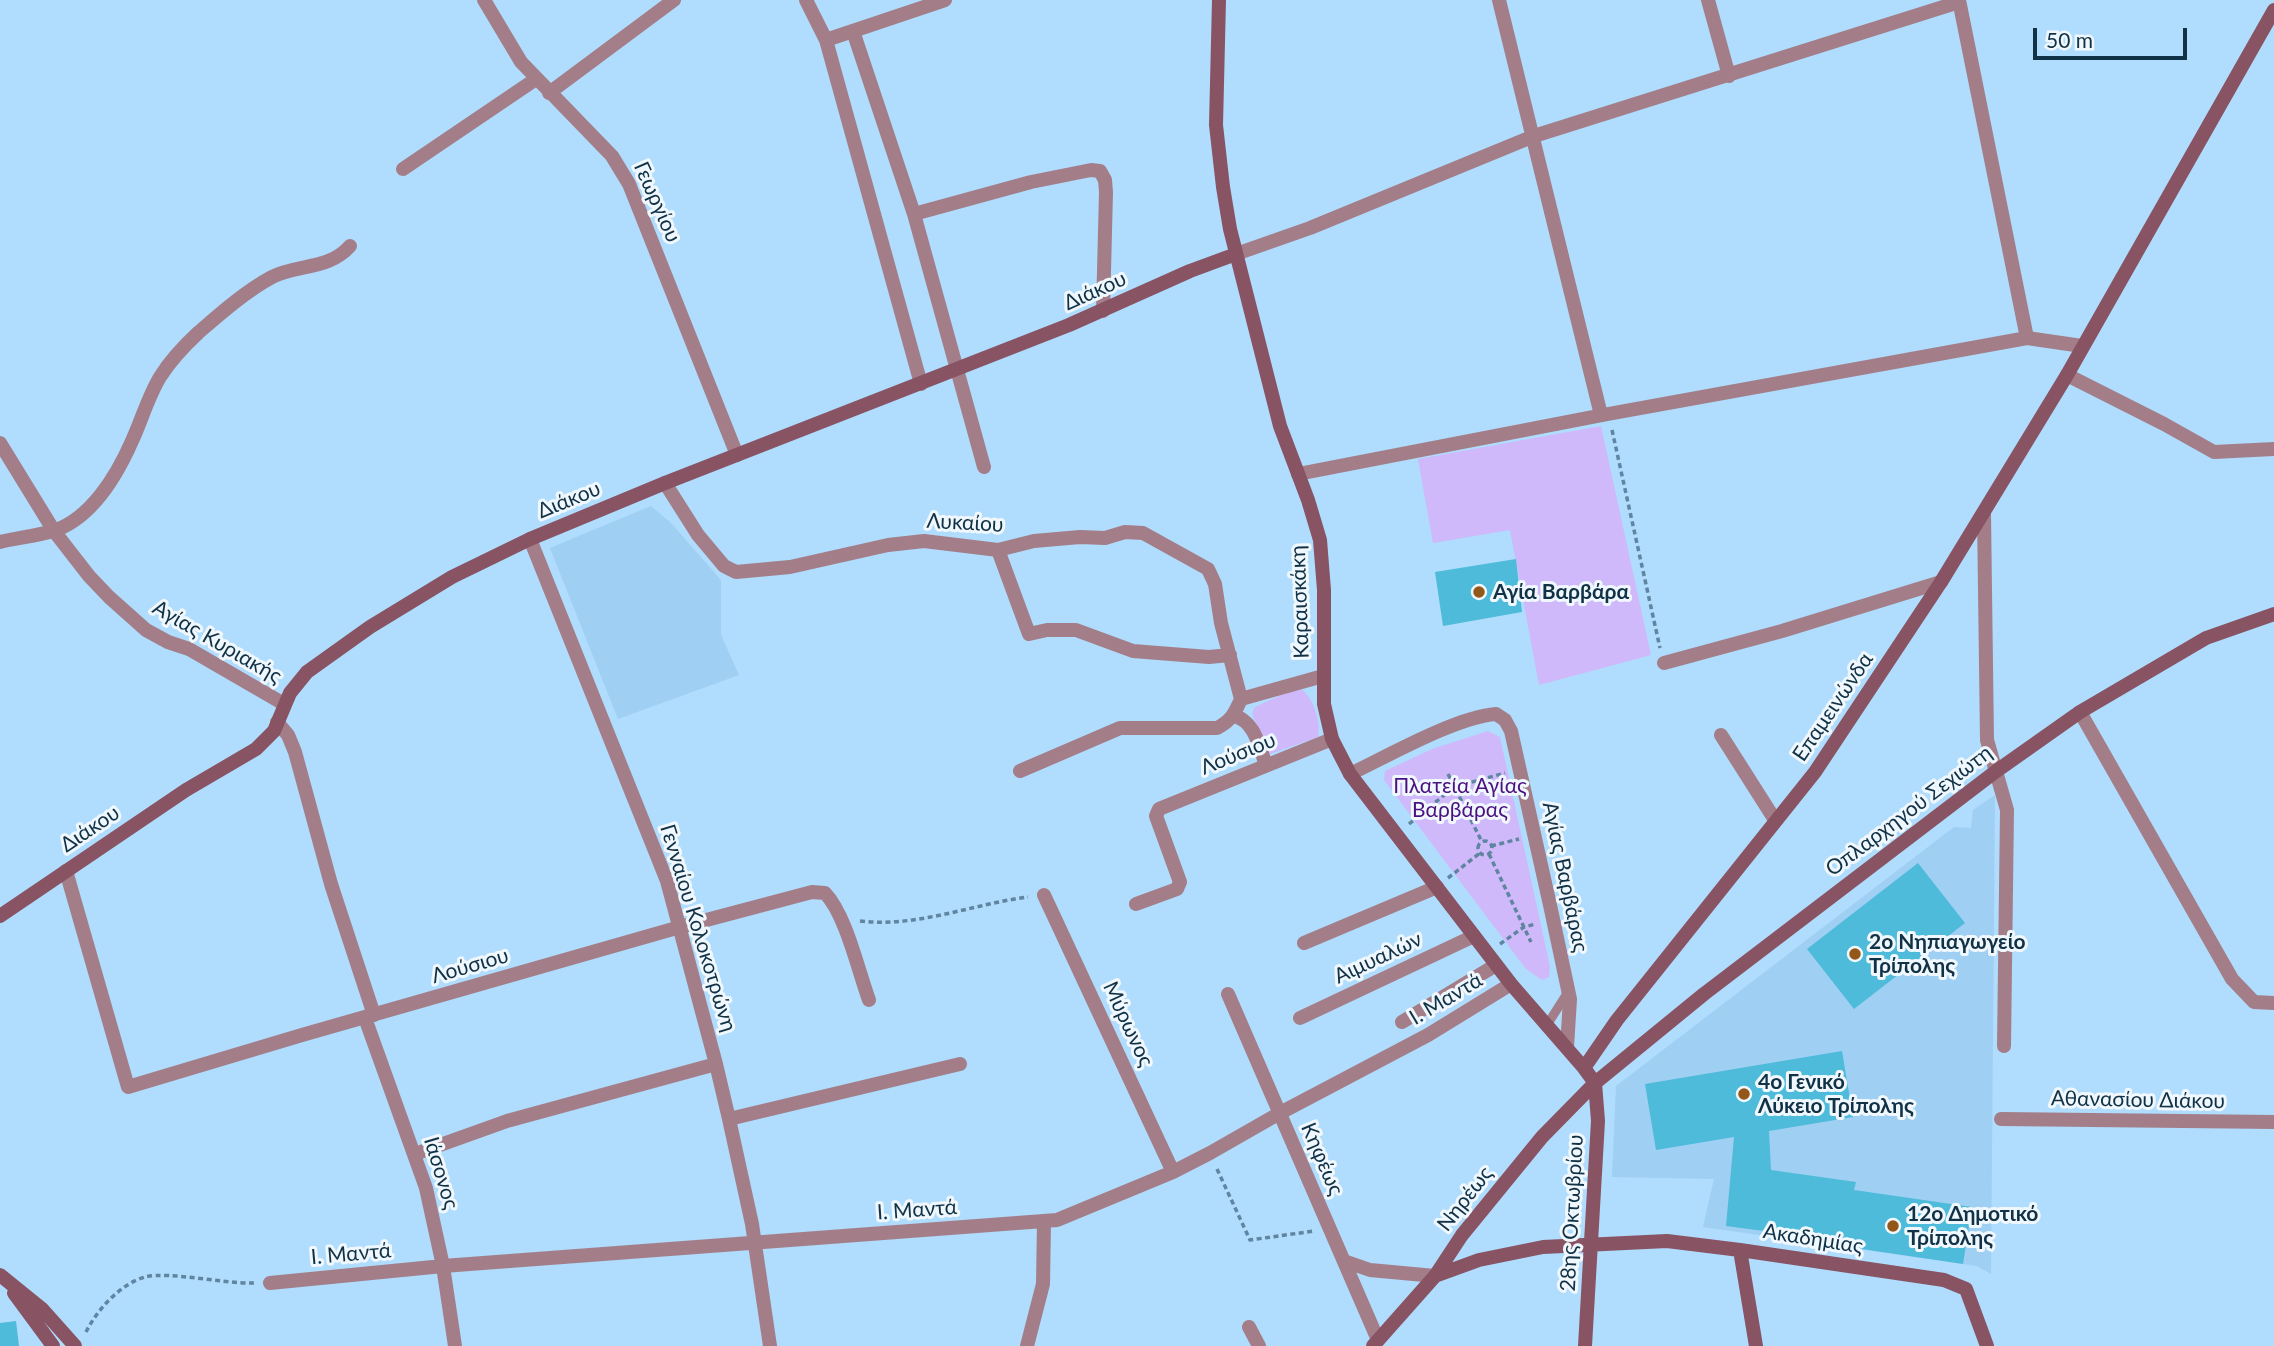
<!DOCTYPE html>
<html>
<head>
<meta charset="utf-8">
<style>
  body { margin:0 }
  #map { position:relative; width:2274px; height:1346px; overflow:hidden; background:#b0dcfd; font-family:Lato,sans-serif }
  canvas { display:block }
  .scale { position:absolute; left:2033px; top:28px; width:154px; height:32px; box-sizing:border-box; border:4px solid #103146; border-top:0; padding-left:9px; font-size:21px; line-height:24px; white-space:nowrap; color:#103146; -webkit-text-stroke:5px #f0f8fd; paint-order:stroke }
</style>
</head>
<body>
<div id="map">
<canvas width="2274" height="1346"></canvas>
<div class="scale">50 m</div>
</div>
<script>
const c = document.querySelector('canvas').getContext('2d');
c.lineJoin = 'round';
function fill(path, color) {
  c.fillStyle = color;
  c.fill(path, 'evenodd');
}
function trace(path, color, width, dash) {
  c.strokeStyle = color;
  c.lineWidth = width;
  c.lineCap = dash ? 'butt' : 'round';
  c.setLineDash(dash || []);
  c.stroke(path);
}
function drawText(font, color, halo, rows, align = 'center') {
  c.font = font + ' Lato,sans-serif';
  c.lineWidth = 6;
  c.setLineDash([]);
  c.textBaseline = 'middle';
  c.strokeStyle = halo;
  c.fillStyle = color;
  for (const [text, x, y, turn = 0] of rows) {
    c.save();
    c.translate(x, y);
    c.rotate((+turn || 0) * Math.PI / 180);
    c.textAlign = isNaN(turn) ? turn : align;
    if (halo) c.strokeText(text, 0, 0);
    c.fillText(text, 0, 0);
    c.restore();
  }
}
const built = new Path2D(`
  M651,506L671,523L721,580V635L739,675L618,719L550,548Z
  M1995,795L1991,1274L1977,1266L1703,1227L1714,1179L1612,1177L1616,1086L1954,827L1971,828L1973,810Z`);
const green = new Path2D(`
  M1601,426L1651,655L1539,685L1510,530L1433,543L1418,459Z
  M1303,690C1314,701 1321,721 1318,737L1270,754L1264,746L1252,713L1255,707L1290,691Z
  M1488,731L1500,737L1550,967L1549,977L1542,980L1526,969L1384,780L1385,771L1432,749Z`);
const building = new Path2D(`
  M1516,559L1522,612L1443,626L1435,572Z
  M1918,863L1965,923L1854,1009L1807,949Z
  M1842,1051L1853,1117L1769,1131L1771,1170L1856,1182L1854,1190L1972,1207L1963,1264L1862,1249L1863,1244L1726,1226L1734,1137L1656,1150L1645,1084Z
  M16,1321L19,1346H0V1323Z`);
const path = new Path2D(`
  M1612,430L1660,648
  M1448,774L1482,842
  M1409,824L1454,787L1505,773
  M1478 848a7 7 0 1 1 14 0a7 7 0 1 1-14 0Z
  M1491,846L1519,839
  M1489,854L1531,942
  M1448,878L1480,853
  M860,921C916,928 973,904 1028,897
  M1500,944L1524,927L1536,924
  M1217,1169L1250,1240L1314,1231
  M86,1332C97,1310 120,1284 145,1277C170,1271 223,1284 254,1283`);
const lane = new Path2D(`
  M1547,1025L1568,992`);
const street = new Path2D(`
  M484,0L521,62L612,156L629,184L737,455
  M806,0L826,40L921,384
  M1499,0L1601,415
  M1708,0L1729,76
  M1959,0L2027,338
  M853,31L914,214L984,467
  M826,40L945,0
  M549,93L674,0
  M403,169L536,79
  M914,214L1031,182L1091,170L1100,171L1105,180L1106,192L1103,311
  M1236,254L1310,228L1534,136L1959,2
  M2067,375L2164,424L2214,452L2274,449
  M0,443L54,531L89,576L109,597L146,630L168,642L189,649L284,704
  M1298,474L1608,414L2027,338L2082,346
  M665,483L698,535L724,566L736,572L790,567L888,545L924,541L998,550L1034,541L1080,537L1105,538L1125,532L1143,533L1208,569L1215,584L1221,623L1241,699
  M1984,514L1987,740L2007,810L2004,1046
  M530,539L667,881L716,1064L729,1119L752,1224L770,1346
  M0,542C17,538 36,536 53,531C91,519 117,475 132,441C142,419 148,397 160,377C170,361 185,345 199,332C221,313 246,291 272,277C298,264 329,270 350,246
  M998,550L1029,634L1047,630H1076L1133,651L1209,657L1230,655
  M1664,663L1782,631L1941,582
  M2080,712L2232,979L2254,1002L2274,1003
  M1234,716C1255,721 1259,747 1266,765
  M277,722L288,735L295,752L331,884L374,1015
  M1721,735L1775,820
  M1020,771L1120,728H1217C1231,721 1235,713 1241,699L1323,676
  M1350,774C1388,756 1456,717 1496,714L1505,720L1511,731L1550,905L1570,999L1567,1047
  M66,871L128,1087L302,1035L680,927L812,892L825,893C846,915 858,970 869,1000
  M1044,895L1173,1172
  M1136,904L1177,889L1180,882L1156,816L1159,809L1332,739
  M1304,943L1437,887
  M1228,994L1378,1340
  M365,1018L426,1188L443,1266L455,1346
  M1300,1018L1474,936
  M1402,1022L1496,965
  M729,1119L960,1064
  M2001,1119L2274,1122
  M415,1154L507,1121L716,1064
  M1344,1261L1370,1270L1435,1276
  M270,1283L443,1266L1057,1220L1173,1172L1210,1153L1280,1113L1428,1035L1511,984
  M1249,1327L1259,1346
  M1027,1346L1043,1284L1044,1222`);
const secondary = new Path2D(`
  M1219,0L1216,125L1223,187L1230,229L1280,426L1308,500L1320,540L1324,590V704L1332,739L1350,774L1511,984L1584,1068L1595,1083L1598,1121L1585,1346
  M0,916L186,790L256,749L274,731L290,693L307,672L370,627L452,577L530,539L665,483L1069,325L1190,271L1236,254
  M1584,1068L1617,1020L1815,772L1941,582L2067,375L2274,10
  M1740,1250L1756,1346
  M0,1275L42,1309L75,1346
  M1435,1276L1462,1235L1542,1137L1595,1083L1704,994L1995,772L2080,712L2206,638L2274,614
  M14,1293L53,1346
  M1373,1346L1435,1276L1479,1260L1543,1247L1667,1241L1740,1250L1944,1280L1966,1289L1987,1346`);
const markers = [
  [1479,592,7,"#94571a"],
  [1855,954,7,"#94571a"],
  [1744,1094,7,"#94571a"],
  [1893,1226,7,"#94571a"]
];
const streetNames = [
  ["Γεωργίου",657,202,66],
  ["Διάκου",1095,291,-24],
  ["Διάκου",569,500,-22],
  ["Λυκαίου",965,523,3],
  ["Καραισκάκη",1300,602,-92],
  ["Αγίας Κυριακής",217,642,30],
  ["Επαμεινώνδα",1833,707,-56],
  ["Λούσιου",1238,754,-22],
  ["Οπλαρχηγού Σεχιώτη",1909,811,-37],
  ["Διάκου",90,829,-34],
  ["Αγίας Βαρβάρας",1565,877,78],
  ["Γενναίου Κολοκοτρώνη",698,928,73],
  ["Αιμυαλών",1378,958,-25],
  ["Λούσιου",470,966,-16],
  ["Ι. Μαντά",1446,999,-31],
  ["Μύρωνος",1128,1024,65],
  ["Αθανασίου Διάκου",2138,1100,1],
  ["Κηφέως",1322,1159,67],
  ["Ιάσονος",441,1173,73],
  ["Νηρέως",1465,1199,-52],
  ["Ι. Μαντά",917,1210,-4],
  ["28ης Οκτωβρίου",1572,1213,-87],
  ["Ακαδημίας",1813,1239,9],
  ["Ι. Μαντά",351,1254,-5]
];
const poiNames = [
  ["Αγία Βαρβάρα",1493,592],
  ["2ο Νηπιαγωγείο",1869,942],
  ["Τρίπολης",1869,966],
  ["4ο Γενικό",1758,1082],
  ["Λύκειο Τρίπολης",1758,1106],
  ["12ο Δημοτικό",1907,1214],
  ["Τρίπολης",1907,1238]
];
const parkNames = [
  ["Πλατεία Αγίας",1460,786],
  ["Βαρβάρας",1460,810]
];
fill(built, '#9fcff2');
fill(green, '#cfb9fa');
fill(building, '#4ebbda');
trace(path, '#5f85a0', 3.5, [5, 3.5]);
trace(lane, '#a37e88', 9);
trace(street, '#a37e88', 14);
trace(secondary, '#885363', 14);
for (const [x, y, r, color] of markers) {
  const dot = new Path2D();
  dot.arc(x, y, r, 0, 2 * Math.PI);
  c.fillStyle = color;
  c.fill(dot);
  trace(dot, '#f0f8fd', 2.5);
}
drawText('21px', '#103146', '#f0f8fd', streetNames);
drawText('bold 21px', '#103146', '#f0f8fd', poiNames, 'left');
drawText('21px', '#4a1180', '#f0f8fd', parkNames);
</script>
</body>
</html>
